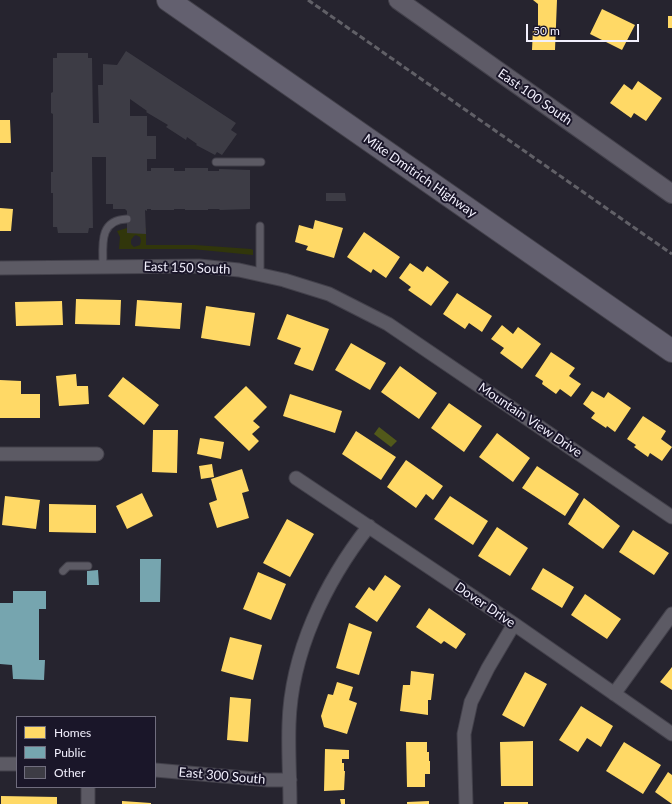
<!DOCTYPE html>
<html>
<head>
<meta charset="utf-8">
<style>
  body { margin:0 }
  #map { position:relative; width:672px; height:804px; overflow:hidden; background:#26242f; font-family:Lato,sans-serif }
  canvas { display:block }
  .legend { position:absolute; left:16px; top:716px; width:140px; height:72px; box-sizing:border-box; background:#1a1629; border:1px solid #706d7e; margin:0; padding:5px 7px; list-style:none; font-size:12px; color:#f2f0fd }
  .legend li { display:flex; align-items:center; gap:8px; height:20px }
  .legend b { width:20px; border:1px solid #706d7e }
  .scale { position:absolute; left:526px; top:24px; width:113px; height:18px; box-sizing:border-box; border:2px solid #f2f0fd; border-top:0; padding-left:5px; font-size:12px; line-height:14px; white-space:nowrap; color:#f2f0fd; -webkit-text-stroke:3px #1a1629; paint-order:stroke }
</style>
</head>
<body>
<div id="map">
<canvas width="672" height="804"></canvas>
<ul class="legend">
<li><b style="height:11px;background:#ffd966"></b>Homes</li>
<li><b style="height:11px;background:#76a5af"></b>Public</li>
<li><b style="height:11px;background:#3d3c45"></b>Other</li>
</ul>
<div class="scale">50 m</div>
</div>
<script>
const c = document.querySelector('canvas').getContext('2d');
c.lineJoin = 'round';
function fill(path, color) {
  c.fillStyle = color;
  c.fill(path, 'evenodd');
}
function trace(path, color, width, dash) {
  c.strokeStyle = color;
  c.lineWidth = width;
  c.lineCap = dash ? 'butt' : 'round';
  c.setLineDash(dash || []);
  c.stroke(path);
}
function drawText(font, color, halo, rows, align = 'center') {
  c.font = font + ' Lato,sans-serif';
  c.lineWidth = 4;
  c.setLineDash([]);
  c.textBaseline = 'middle';
  c.strokeStyle = halo;
  c.fillStyle = color;
  for (const [text, x, y, turn = 0] of rows) {
    c.save();
    c.translate(x, y);
    c.rotate((+turn || 0) * Math.PI / 180);
    c.textAlign = isNaN(turn) ? turn : align;
    if (halo) c.strokeText(text, 0, 0);
    c.fillText(text, 0, 0);
    c.restore();
  }
}
const green = new Path2D(`
  M127,228H146V245H195L251,249L253,250V255L192,249H119L120,237L117,231ZM136,235L140,237L141,241L140,245L134,247L131,244V240L134,236Z`);
const water = new Path2D(`
  M379,427L397,441L391,447L374,434Z`);
const homes = new Path2D(`
  M533,0H557L555,50H532L533,28H538V4Z
  M602,9L635,25L622,50L590,34Z
  M668,16H672V28H668Z
  M638,81L662,98L646,121L634,113L631,118L610,103L624,84L632,90Z
  M0,120H10L11,143H0Z
  M0,208L13,209L11,231H0Z
  M315,220L343,228L334,258L306,250L308,246L295,242L299,225L313,229Z
  M364,232L400,257L386,278L373,269L371,273L347,257Z
  M410,263L423,272L427,266L449,282L431,306L408,290L411,287L399,278Z
  M457,293L492,316L482,332L469,323L465,329L443,314Z
  M76,299L121,300L120,325L75,324Z
  M137,300L182,303L180,329L135,326Z
  M62,301L63,325L16,326L15,302Z
  M206,306L255,313L250,346L201,338Z
  M287,314L329,329L313,371L294,364L301,348L277,339Z
  M502,325L513,334L518,327L541,344L522,369L500,353L504,348L491,339Z
  M351,343L386,363L370,390L335,370Z
  M551,352L575,368L569,376L581,384L571,397L560,389L556,394L542,384L543,381L535,376Z
  M400,366L437,393L419,419L381,392Z
  M76,374L77,386H88L89,404L59,406L56,376Z
  M123,377L159,405L144,425L108,396Z
  M0,380L21,381V394H40V418H0Z
  M246,386L267,407L253,421L260,427L252,434L259,441L249,451L214,417Z
  M592,391L604,398L608,392L631,408L615,432L607,426L606,428L591,418L595,413L583,404Z
  M290,394L342,411L335,433L283,416Z
  M449,403L482,426L464,452L431,428Z
  M643,416L666,431L661,439L672,447L662,461L650,453L648,457L634,447L636,445L627,439Z
  M153,430H178L177,473L152,472Z
  M356,431L396,457L381,480L342,454Z
  M497,433L530,458L513,482L479,457Z
  M200,438L224,442L221,459L197,454Z
  M406,460L443,486L433,500L426,494L416,508L387,487Z
  M212,464L214,477L201,479L199,466Z
  M537,466L579,494L565,516L522,488Z
  M242,469L249,491L242,493L249,518L217,528L209,503L217,500L211,479Z
  M142,493L153,516L127,529L116,506Z
  M5,496L40,500L36,529L2,525Z
  M450,496L488,521L473,545L434,519Z
  M584,498L620,526L603,549L568,524Z
  M49,504L96,505V533L49,532Z
  M287,519L314,534L290,577L263,563Z
  M497,527L528,548L510,576L478,556Z
  M633,530L669,553L654,575L619,552Z
  M543,568L574,587L562,608L531,589Z
  M258,572L286,584L271,620L243,609Z
  M385,575L401,586L377,622L355,607L369,587L374,591Z
  M585,594L621,619L607,639L571,615Z
  M429,608L466,634L456,649L444,641L441,644L416,627Z
  M349,623L372,632L359,675L336,668Z
  M230,637L262,645L253,680L221,671Z
  M672,667V690L660,682Z
  M411,671L434,674L431,700H428V715L400,711L403,685H410Z
  M525,672L547,684L524,727L502,715Z
  M337,682L353,687L349,700L357,703L347,734L324,727L321,716L328,694L333,695Z
  M230,697L251,699L248,742L227,740Z
  M581,706L613,726L601,747L587,738L578,752L559,740Z
  M533,741V786H501L500,742Z
  M406,742H427V752H429V761H430V774H425V787H407Z
  M624,742L661,765L643,794L606,771Z
  M325,749L349,750V759H342V763H344V771H345L344,790L324,791Z
  M668,772L672,775V804L655,792Z
  M1,796L57,797V804H1Z
  M340,799H345V804H341Z
  M122,801L151,803V804H122Z
  M429,801V804H407V802Z
  M504,802H528V804H504Z`);
const public = new Path2D(`
  M140,559H161L160,602H140Z
  M98,570L99,585H87V571Z
  M13,591H46V609H39V660H45L44,680L13,679L12,665L0,664V603H13Z`);
const building = new Path2D(`
  M126,51L236,123L231,130L237,134L222,155L217,152L215,155L196,145L197,144L187,137L186,140L166,127L168,125L146,112L147,111L130,99V116H147V136H156V159H147V171H151V168H174V171H185V168H208V171H219V169L250,170V209L220,210L219,209H208V210H185V209H174V210H151V209H147V211L145,210L146,234L127,233V211L125,209H113V204H106V157H92L93,228H89L88,233H58L57,227H53V193H51V172H53V114L51,113V93L53,92V58H57V53H88V58H92L93,123H99L98,85H103V64L117,65Z
  M326,193H345L346,201H326Z`);
const lane = new Path2D(`
  M216,162H261
  M103,267C103,246 98,220 127,219
  M260,275V226
  M63,571L68,566H88`);
const street = new Path2D(`
  M0,268L199,266L239,270L284,280L329,294L388,324L672,517
  M0,454H97
  M296,478L514,624L672,734
  M614,694L672,614
  M0,764H17
  M155,770L268,780H290
  M88,804V787
  M290,804C290,778 288,751 289,724C291,653 325,582 369,526
  M466,804L464,734L471,702L488,668L514,624`);
const secondary = new Path2D(`
  M398,0L672,194`);
const highway = new Path2D(`
  M168,0L672,351`);
const rail = new Path2D(`
  M308,0L672,254`);
const streetNames = [
  ["East 100 South",535,97,35],
  ["Mike Dmitrich Highway",420,176,35],
  ["East 150 South",187,268,2],
  ["Mountain View Drive",530,420,34],
  ["Dover Drive",485,605,34],
  ["East 300 South",222,776,5]
];
fill(green, '#31360b');
fill(water, '#52591a');
fill(homes, '#ffd966');
fill(public, '#76a5af');
fill(building, '#3d3c45');
trace(lane, '#43414b', 9);
trace(street, '#43414b', 15);
trace(secondary, '#43414b', 20);
trace(highway, '#43414b', 24);
trace(lane, '#5c5a64', 7);
trace(street, '#5c5a64', 13);
trace(secondary, '#5e5b67', 18);
trace(highway, '#63606f', 22);
trace(rail, '#616067', 3, [6, 3]);
drawText('13px', '#f2f0fd', '#1a1629', streetNames);
</script>
</body>
</html>
